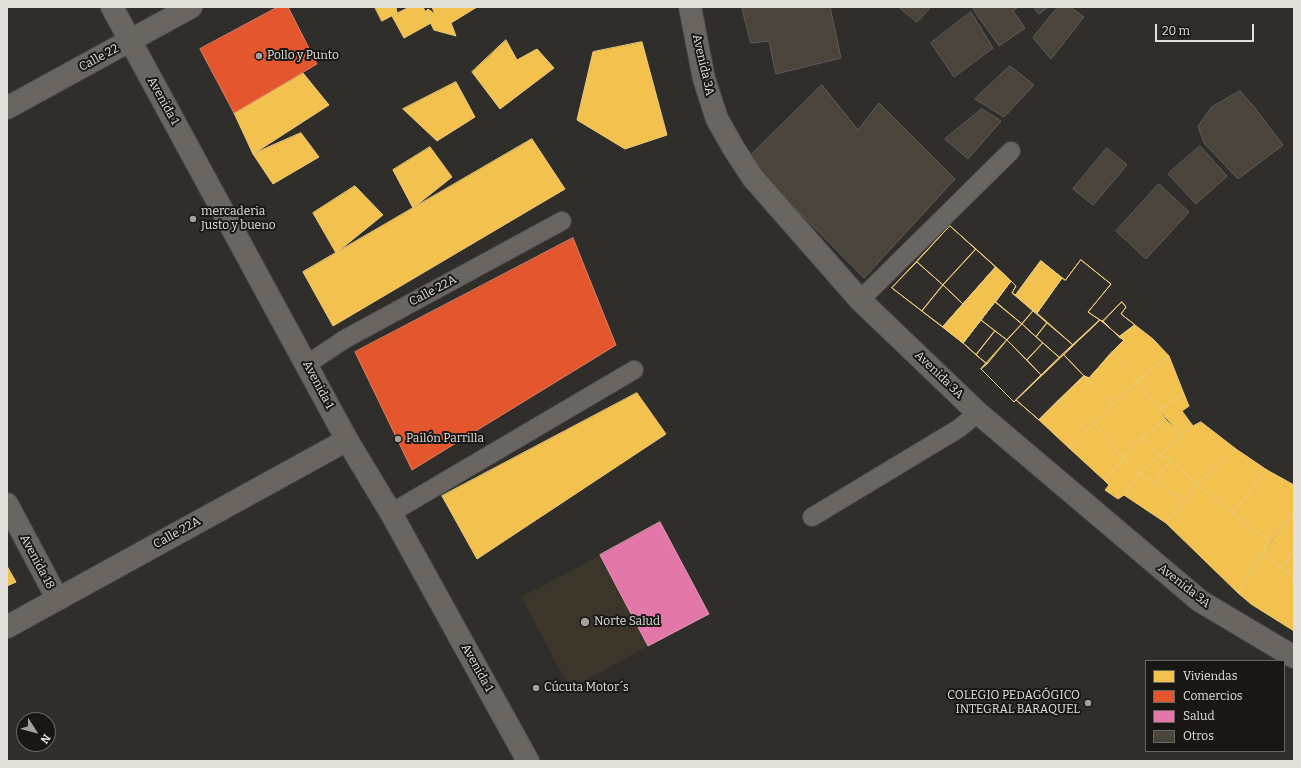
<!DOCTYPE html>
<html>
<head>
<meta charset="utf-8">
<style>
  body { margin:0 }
  #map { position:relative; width:1301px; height:768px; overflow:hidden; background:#302e2b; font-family:Bitter,serif }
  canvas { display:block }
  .frame { position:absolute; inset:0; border:8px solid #e2dfdb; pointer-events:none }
  .legend { position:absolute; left:1145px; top:660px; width:140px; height:92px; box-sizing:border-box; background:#191714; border:1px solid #696764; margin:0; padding:5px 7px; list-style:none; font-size:12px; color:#e2dfdb }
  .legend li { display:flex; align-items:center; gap:8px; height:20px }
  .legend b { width:20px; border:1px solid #696764 }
  .north { position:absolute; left:16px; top:712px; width:40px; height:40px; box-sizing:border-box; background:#191714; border:1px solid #696764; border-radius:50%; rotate:126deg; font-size:11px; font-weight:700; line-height:16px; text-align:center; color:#e2dfdb }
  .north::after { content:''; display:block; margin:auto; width:14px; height:18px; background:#a4a19d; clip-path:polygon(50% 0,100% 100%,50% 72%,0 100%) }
  .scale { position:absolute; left:1155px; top:24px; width:99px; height:18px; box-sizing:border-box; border:2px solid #e2dfdb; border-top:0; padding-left:5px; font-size:12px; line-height:14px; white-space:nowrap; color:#e2dfdb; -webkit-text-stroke:3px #191714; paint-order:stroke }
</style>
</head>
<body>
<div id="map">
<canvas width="1301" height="768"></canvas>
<div class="frame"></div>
<ul class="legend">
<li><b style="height:11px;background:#f2c14e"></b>Viviendas</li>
<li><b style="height:11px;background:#e4572e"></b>Comercios</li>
<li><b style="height:11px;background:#e377a8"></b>Salud</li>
<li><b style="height:11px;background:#4b443a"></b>Otros</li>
</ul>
<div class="north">N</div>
<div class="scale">20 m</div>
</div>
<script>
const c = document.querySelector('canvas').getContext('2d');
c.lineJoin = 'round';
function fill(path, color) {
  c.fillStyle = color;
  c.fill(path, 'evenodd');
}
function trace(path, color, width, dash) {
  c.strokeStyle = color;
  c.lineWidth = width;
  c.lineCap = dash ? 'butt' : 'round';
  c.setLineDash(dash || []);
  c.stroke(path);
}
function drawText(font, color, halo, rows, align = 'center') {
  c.font = font + ' Bitter,serif';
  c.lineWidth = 4;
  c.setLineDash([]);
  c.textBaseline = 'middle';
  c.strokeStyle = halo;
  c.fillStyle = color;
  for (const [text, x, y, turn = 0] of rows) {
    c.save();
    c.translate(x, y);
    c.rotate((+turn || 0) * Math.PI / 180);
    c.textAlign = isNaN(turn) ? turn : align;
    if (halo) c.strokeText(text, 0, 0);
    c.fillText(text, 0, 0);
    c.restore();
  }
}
const built = new Path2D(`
  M600,555L648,646L570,689L521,597Z`);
const homes = new Path2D(`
  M375,7H396L397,13L382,21Z
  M410,7H423L431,23L404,38L392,16Z
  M432,7H477L451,23L456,36L434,30L425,12L428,9L435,14Z
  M506,40L517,60L537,49L554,68L500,109L472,72Z
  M642,42L667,135L625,149L577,120L593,52Z
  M303,73L329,105L253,154L234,113Z
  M456,82L475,117L437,141L403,109Z
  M301,133L319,157L273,184L253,154Z
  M532,139L565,189L333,326L303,272Z
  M430,147L452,177L413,208L393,170Z
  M355,186L383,215L336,253L313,213Z
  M950,226L1011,281L963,343L892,288Z
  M950,226L976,249L943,285L917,262Z
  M976,249L996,267L963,304L943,285Z
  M1081,260L1111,284L1088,312L1100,320L1014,402L981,369L987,364L963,343L1011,281L1016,286L1012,293L1016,295L1041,261L1065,280Z
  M1081,260L1111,284L1088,312L1100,320L1073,345L1037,313L1062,278L1065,280Z
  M1041,261L1062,278L1037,313L1016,295Z
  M1041,261L1062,278L1037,313L1016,295Z
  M917,262L943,285L922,311L892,288Z
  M996,267L1011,281L963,343L943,327Z
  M996,267L1011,281L963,343L943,327Z
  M1011,281L1016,286L1012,293L1033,311L1022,324L996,302Z
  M943,285L963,304L943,327L922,311Z
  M995,302L1022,324L1007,340L981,320Z
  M1122,302L1126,307L1121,314L1135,325L1119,337L1124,340L1089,378L1084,376L1039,420L1016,400L1100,320L1103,321Z
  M1122,302L1126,307L1121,314L1135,325L1119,337L1103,321Z
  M1033,311L1047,323L1036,337L1022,324Z
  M981,320L995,331L976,355L963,343Z
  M1100,320L1124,340L1089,378L1084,376L1063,354Z
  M1047,323L1073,345L1060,358L1036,337Z
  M1022,324L1043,343L1027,360L1007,340Z
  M1135,325L1153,339L1169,356L1138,381L1112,352L1124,340L1119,337Z
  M995,331L1007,340L987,364L976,355Z
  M1007,340L1041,375L1014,402L981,369Z
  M1043,343L1060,358L1041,375L1027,360Z
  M1112,352L1138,381L1114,404L1084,376L1089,378Z
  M1063,354L1084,376L1039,420L1016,400Z
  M1169,356L1184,394L1159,410L1138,381Z
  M1084,376L1114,404L1087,430L1058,401Z
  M1138,381L1166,420L1142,437L1123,458L1094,423Z
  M637,393L666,434L477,559L442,496Z
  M1184,394L1189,406L1182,411L1193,426L1182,436L1159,410Z
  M1058,401L1087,430L1069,448L1039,420Z
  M1166,420L1182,436L1160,455L1142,437Z
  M1201,422L1236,449L1197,485L1171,460L1160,455L1193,426Z
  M1094,423L1123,458L1105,481L1069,448Z
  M1142,437L1160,455L1139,474L1123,458Z
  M1236,449L1267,470L1233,513L1197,485Z
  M1160,455L1171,460L1155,483L1139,474Z
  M1123,458L1139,474L1124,495L1118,499L1105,490L1109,485L1105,481Z
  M1171,460L1197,485L1185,500L1155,483Z
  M1267,470L1294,485V511L1270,542L1233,513Z
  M1139,474L1185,500L1166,523L1124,495Z
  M1197,485L1270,542L1238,593L1166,523Z
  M1294,511V550L1282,569L1262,554Z
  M1294,550V578L1282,569Z
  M1262,554L1294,578V631L1251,604L1238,593Z
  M7,566L16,582L7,586Z`);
const shops = new Path2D(`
  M278,7H288L317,64L234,113L200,49Z
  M573,238L616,345L412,470L355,352Z`);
const health = new Path2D(`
  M660,522L709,614L648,646L600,555Z`);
const building = new Path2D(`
  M742,7H830L841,58L776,74L769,41L751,43Z
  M899,7H931L917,22Z
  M976,7H1018L1013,11L1025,28L999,46L973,9Z
  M1034,7H1048L1039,14Z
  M1058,7H1070L1084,17L1051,59L1033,38Z
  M971,12L993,48L954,77L931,43Z
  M1010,66L1034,85L1004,117L975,99Z
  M822,85L858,130L879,103L955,179L864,278L747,159Z
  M1240,91L1255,108L1283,145L1238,179L1204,143L1198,126L1212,107Z
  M982,109L1001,121L968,159L945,139Z
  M1200,146L1227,176L1196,204L1168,174Z
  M1107,148L1127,165L1093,205L1073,189Z
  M1159,184L1189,212L1146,259L1116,231Z`);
const service = new Path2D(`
  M860,300L1011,151
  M306,365L345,339L562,221
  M391,513L634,370
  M812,517L958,429L978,413`);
const minor = new Path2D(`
  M690,7L704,79L717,119L734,149L753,178L860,300L978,413L1200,601L1294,657
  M7,108L191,7
  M7,504L57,598
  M7,627L347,440`);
const tertiary = new Path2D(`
  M112,7L347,440L391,513L528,761`);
const markers = [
  [259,56,4,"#a4a19d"],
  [193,219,4,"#a4a19d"],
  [398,439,4,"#a4a19d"],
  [585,622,5,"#a4a19d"],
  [536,688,4,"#a4a19d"],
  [1088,703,4,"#a4a19d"]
];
const poiNames = [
  ["Pollo y Punto",267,56],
  ["mercaderia",201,212],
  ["Justo y bueno",201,226],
  ["Pailón Parrilla",406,439],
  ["Norte Salud",594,622],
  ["Cúcuta Motor´s",544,688],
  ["COLEGIO PEDAGÓGICO",1080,696,"right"],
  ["INTEGRAL BARAQUEL",1080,710,"right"]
];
const streetNames = [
  ["Calle 22",99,58,-29],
  ["Avenida 3A",703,65,77],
  ["Avenida 1",163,101,61],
  ["Calle 22A",433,291,-28],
  ["Avenida 3A",939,375,44],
  ["Avenida 1",318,385,62],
  ["Calle 22A",177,533,-29],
  ["Avenida 18",37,562,62],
  ["Avenida 3A",1184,586,38],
  ["Avenida 1",477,668,61]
];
fill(built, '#3c352a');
fill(homes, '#f2c14e');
trace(homes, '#edca78', 1);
fill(shops, '#e4572e');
trace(shops, '#e38062', 1);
fill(health, '#e377a8');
trace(health, '#e396b7', 1);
fill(building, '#4b443a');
trace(building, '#605e5b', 1);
trace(service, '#4c4a48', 20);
trace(minor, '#4c4a48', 24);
trace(tertiary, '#4c4a48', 24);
trace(service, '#6a6560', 18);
trace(minor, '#6a6560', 22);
trace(tertiary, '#6a6560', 22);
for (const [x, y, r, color] of markers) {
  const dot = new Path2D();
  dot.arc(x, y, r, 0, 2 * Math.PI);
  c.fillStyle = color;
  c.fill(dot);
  trace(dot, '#191714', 1.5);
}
drawText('12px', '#e2dfdb', '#191714', poiNames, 'left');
drawText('12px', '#e2dfdb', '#191714', streetNames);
</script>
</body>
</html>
